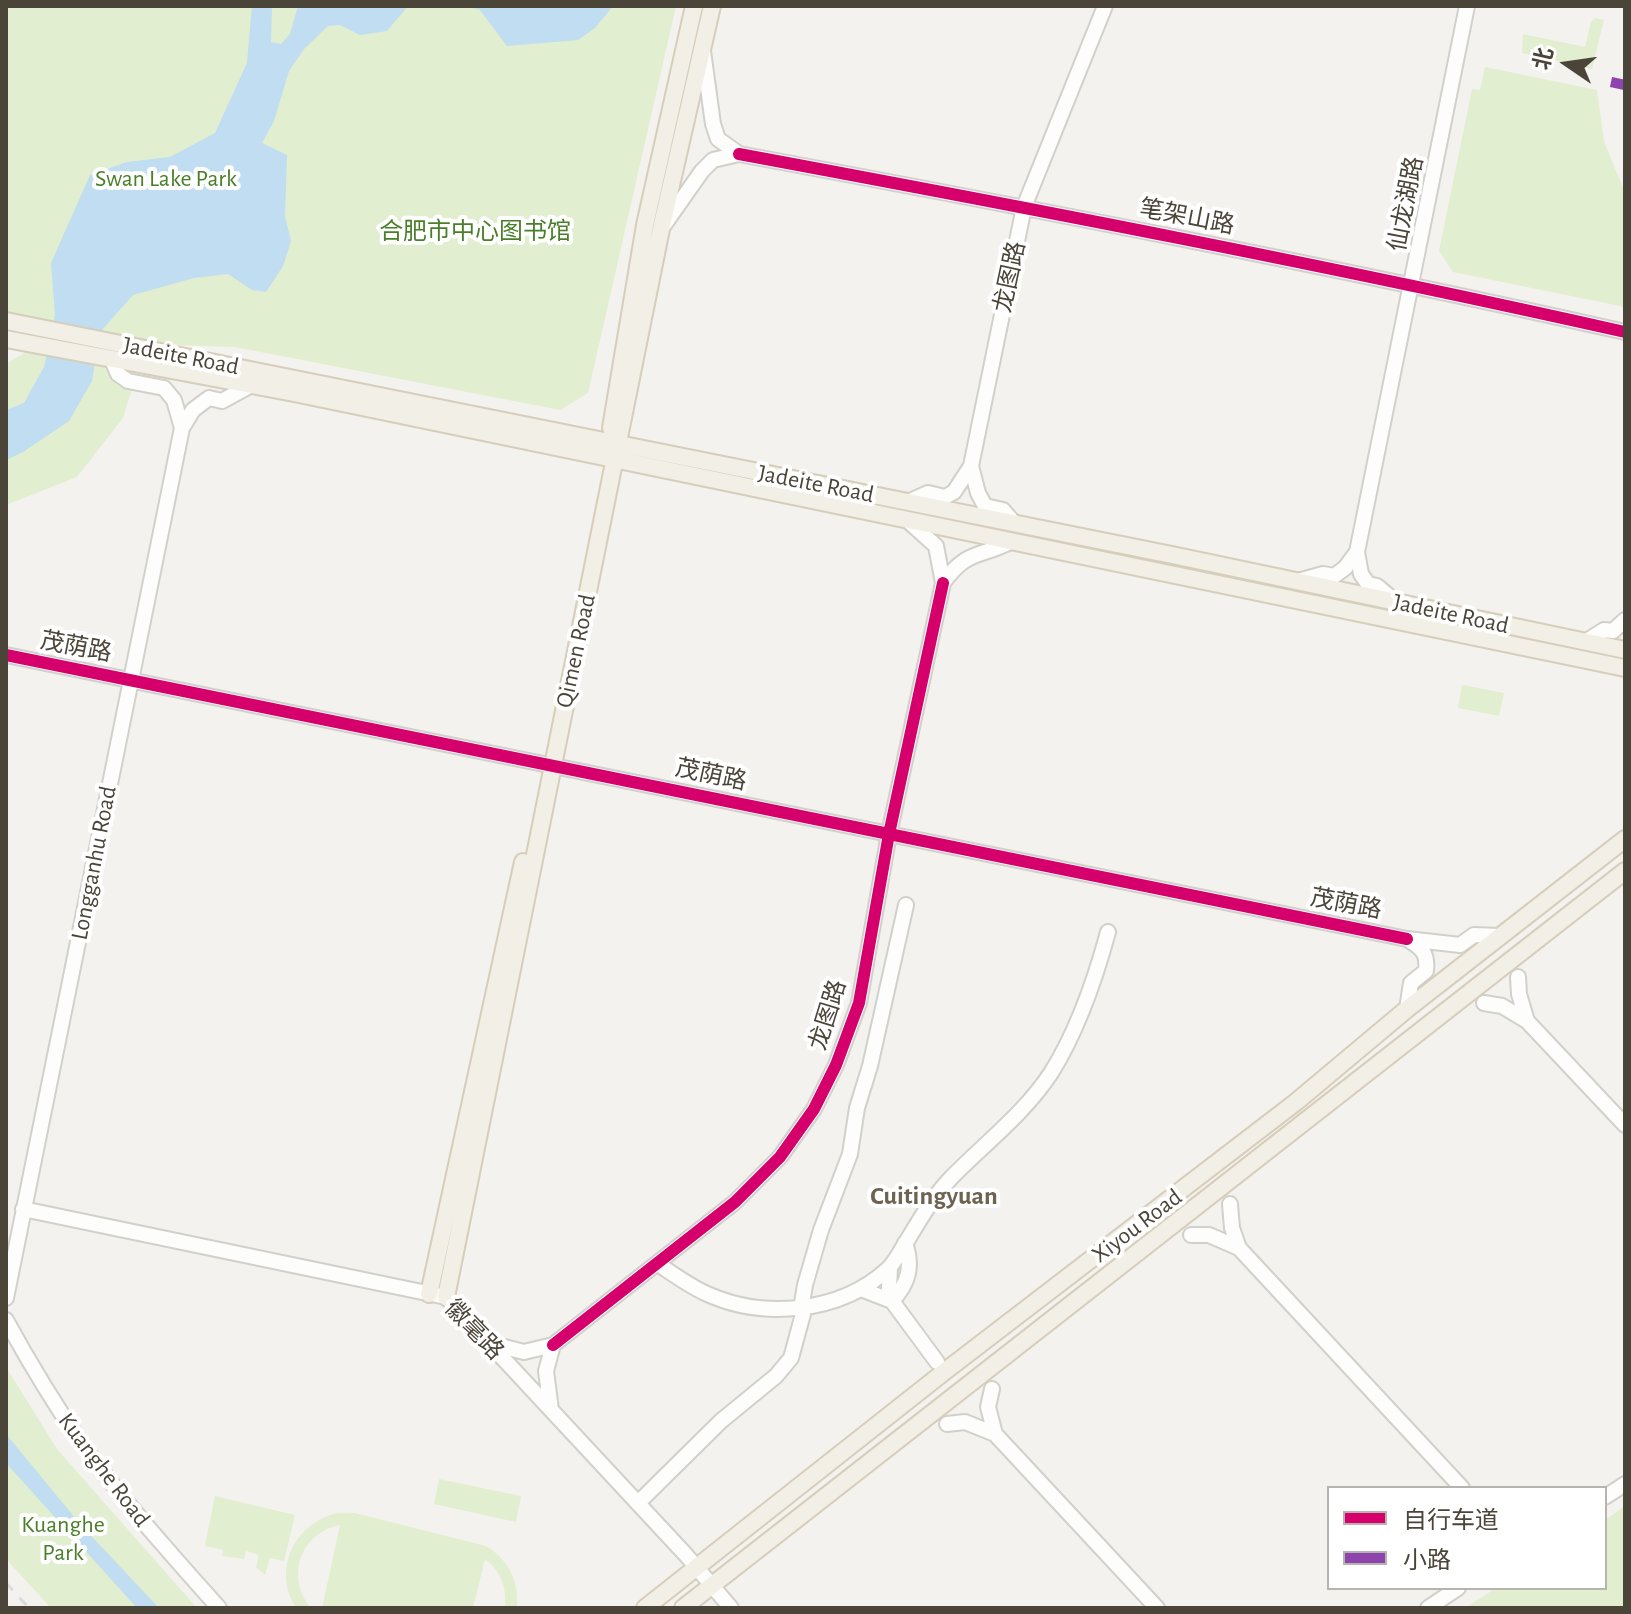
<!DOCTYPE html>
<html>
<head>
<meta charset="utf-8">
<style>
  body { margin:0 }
  #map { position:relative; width:1631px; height:1614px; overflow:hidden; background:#f4f2ee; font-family:"Alegreya Sans","Noto Sans SC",sans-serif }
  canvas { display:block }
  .frame { position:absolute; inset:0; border:8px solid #4b4439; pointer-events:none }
  .legend { position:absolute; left:1327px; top:1486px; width:280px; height:104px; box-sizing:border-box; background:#fff; border:2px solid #b7b4b0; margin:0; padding:10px 14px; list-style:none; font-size:24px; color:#4b4439 }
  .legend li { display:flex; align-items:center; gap:16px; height:40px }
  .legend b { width:40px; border:2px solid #b7b4b0 }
  .north { position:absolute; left:1527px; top:24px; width:80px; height:80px; -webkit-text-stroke:6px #fff; paint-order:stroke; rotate:283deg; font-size:22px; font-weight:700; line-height:32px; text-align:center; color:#4b4439 }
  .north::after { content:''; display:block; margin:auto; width:28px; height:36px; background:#4b4439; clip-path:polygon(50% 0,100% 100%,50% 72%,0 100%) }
</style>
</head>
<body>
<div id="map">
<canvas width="1631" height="1614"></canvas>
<div class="frame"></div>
<ul class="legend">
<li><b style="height:10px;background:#d6006c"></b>自行车道</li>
<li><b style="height:10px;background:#8e44ad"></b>小路</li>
</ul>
<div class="north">北</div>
</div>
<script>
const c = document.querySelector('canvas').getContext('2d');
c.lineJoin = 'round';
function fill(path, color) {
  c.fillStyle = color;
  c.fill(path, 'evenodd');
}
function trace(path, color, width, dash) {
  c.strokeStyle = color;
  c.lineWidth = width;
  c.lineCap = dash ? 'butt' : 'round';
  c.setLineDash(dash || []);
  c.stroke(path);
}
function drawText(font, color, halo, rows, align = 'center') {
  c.font = font + ' "Alegreya Sans","Noto Sans SC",sans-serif';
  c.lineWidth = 8;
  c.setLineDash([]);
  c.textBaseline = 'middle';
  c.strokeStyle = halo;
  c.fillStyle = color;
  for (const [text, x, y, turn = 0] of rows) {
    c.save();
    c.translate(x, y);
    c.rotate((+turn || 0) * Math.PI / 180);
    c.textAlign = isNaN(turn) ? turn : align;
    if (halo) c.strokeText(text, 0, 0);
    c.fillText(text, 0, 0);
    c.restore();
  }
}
const green = new Path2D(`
  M6,6H676L588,393L560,410L235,347L115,343L112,360L134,383L123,418L77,477L6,505V364L36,346L41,329L6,321Z
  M1595,18L1604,20L1592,69L1522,53L1523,34L1585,47L1591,22Z
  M1485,67L1597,90L1604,141L1625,193V307L1453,272L1439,251L1472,89L1480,90Z
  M1462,685L1504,693L1499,716L1458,708Z
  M6,1367L57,1449L197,1608H51L6,1559Z
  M439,1479L521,1496L516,1522L434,1504Z
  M215,1496L295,1515L284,1561L270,1558L265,1575L256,1567L259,1555L246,1551L244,1559L222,1556L223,1550L205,1546Z
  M1625,1506V1608H1465L1496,1588H1605V1520Z
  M337,1513H355L486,1546C509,1560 519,1581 517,1608H505C507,1588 501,1571 485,1559L473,1608H322L340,1525C300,1533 285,1577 311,1608H296C272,1569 294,1524 337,1513Z`);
const water = new Path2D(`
  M252,6H272L271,42L281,44L290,34L298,6H408L387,31L360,35L340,25L328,26L304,49L289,71L274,121L262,143L287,155L285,216L291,241L283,266L266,292L252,290L228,274L194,278L133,295L100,332L92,381L69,421L23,452L6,460V410L24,403L44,367L55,315L51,263L90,175L127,162L170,157L215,133L247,63Z
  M466,6H613L595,28L578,40L507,46L480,10Z
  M6,1434L80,1524L159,1608H137L6,1463Z`);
const minor = new Path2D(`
  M739,154C1035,209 1331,266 1625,332
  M664,225L702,171L713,160L739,154L718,139L713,124L703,51
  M112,360L118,374L128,381L164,388L174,400L182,428L193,410L209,398L222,401L255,383
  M971,466L1024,207L1105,6
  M908,502L928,493L945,497L954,492L971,466L978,493L985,506L1003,510L1015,524
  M906,519L936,546L943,583C967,549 980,558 1012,541
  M1357,552L1467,6
  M1298,581L1323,574L1334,576L1345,568L1357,552L1361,574L1368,584L1377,586L1396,602
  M1585,642L1604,630L1613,631L1625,620
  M6,655L1407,939
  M1484,1003L1502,1006L1527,1021L1519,994L1518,977
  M1407,1009L1411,983L1426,971C1428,953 1422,948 1407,939L1460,945L1474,935L1499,936
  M1527,1021L1625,1125
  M23,1209L446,1297L686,1555L731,1608
  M1191,1235H1209L1239,1248L1232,1228L1230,1204
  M1239,1248L1462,1488
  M658,1264C673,1274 688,1285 705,1293C763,1320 840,1313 888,1269C895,1262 900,1252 905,1244C919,1221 932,1198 950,1179C984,1144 1024,1114 1051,1073C1078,1030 1095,980 1108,932
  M890,1267L889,1288L892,1301L937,1362
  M861,1289L892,1301C909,1283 913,1266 905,1243
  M6,1298L182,428
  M6,1320C29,1362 53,1402 80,1441C122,1500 171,1554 219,1608
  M485,1342L524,1352L553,1345L546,1371L551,1410
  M553,1345L735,1202L780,1157L814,1109L836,1065L859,1003L889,834L943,583
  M947,1424L965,1422L995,1434L988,1407L992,1389
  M995,1434L1157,1608
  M1605,1497L1625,1484
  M638,1503L721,1421L776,1376L791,1358L803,1314L802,1303L805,1285L821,1230L850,1154L857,1108L870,1066L906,905
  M1428,1608L1458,1588`);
const major = new Path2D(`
  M6,321L1172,555L1625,650
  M6,339L294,393L1625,668
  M611,428L645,225L694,6
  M429,1294L523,862
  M446,1297L661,229L712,6
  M645,1608L944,1372L1296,1102L1407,1009L1625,839
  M683,1608L1625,871`);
const rail = new Path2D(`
  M6,1583L29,1608`);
const quiet = new Path2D(`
  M1623,28H1625
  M1611,82L1625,85`);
const cycleway = new Path2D(`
  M739,154C1035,209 1331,266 1625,332
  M6,655L1407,939
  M553,1345L735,1202L780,1157L814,1109L836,1065L859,1003L889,834L943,583`);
const parkNames = [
  ["Swan Lake Park",166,179],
  ["合肥市中心图书馆",475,232],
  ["Kuanghe",63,1525],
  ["Park",63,1553]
];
const streetNames = [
  ["仙龙湖路",1406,204,-79],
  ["笔架山路",1187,217,11],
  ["龙图路",1010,277,-78],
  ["Jadeite Road",181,356,11],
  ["Jadeite Road",816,484,11],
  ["Jadeite Road",1451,614,12],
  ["茂荫路",76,647,11],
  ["Qimen Road",576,651,-78],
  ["茂荫路",711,775,12],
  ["Longganhu Road",94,863,-79],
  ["茂荫路",1346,904,11],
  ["龙图路",828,1015,-73],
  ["Xiyou Road",1137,1226,-37],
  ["徽毫路",474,1330,46],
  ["Kuanghe Road",104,1470,53]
];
const neighbourhoodNames = [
  ["Cuitingyuan",934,1196]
];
fill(green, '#e1eecf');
fill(water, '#c0ddf1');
trace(minor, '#d2d0cb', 18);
trace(major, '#d6cebb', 20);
trace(minor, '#fdfdfc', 14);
trace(major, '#f2efe6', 16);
trace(rail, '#dbdbda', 3, [10, 10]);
trace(quiet, '#8e44ad', 10, [20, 10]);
trace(cycleway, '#d6006c', 12);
drawText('24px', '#4a7f2a', '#fff', parkNames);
drawText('24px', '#4b4439', '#fff', streetNames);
drawText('bold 26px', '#6e6250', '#fff', neighbourhoodNames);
</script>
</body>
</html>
